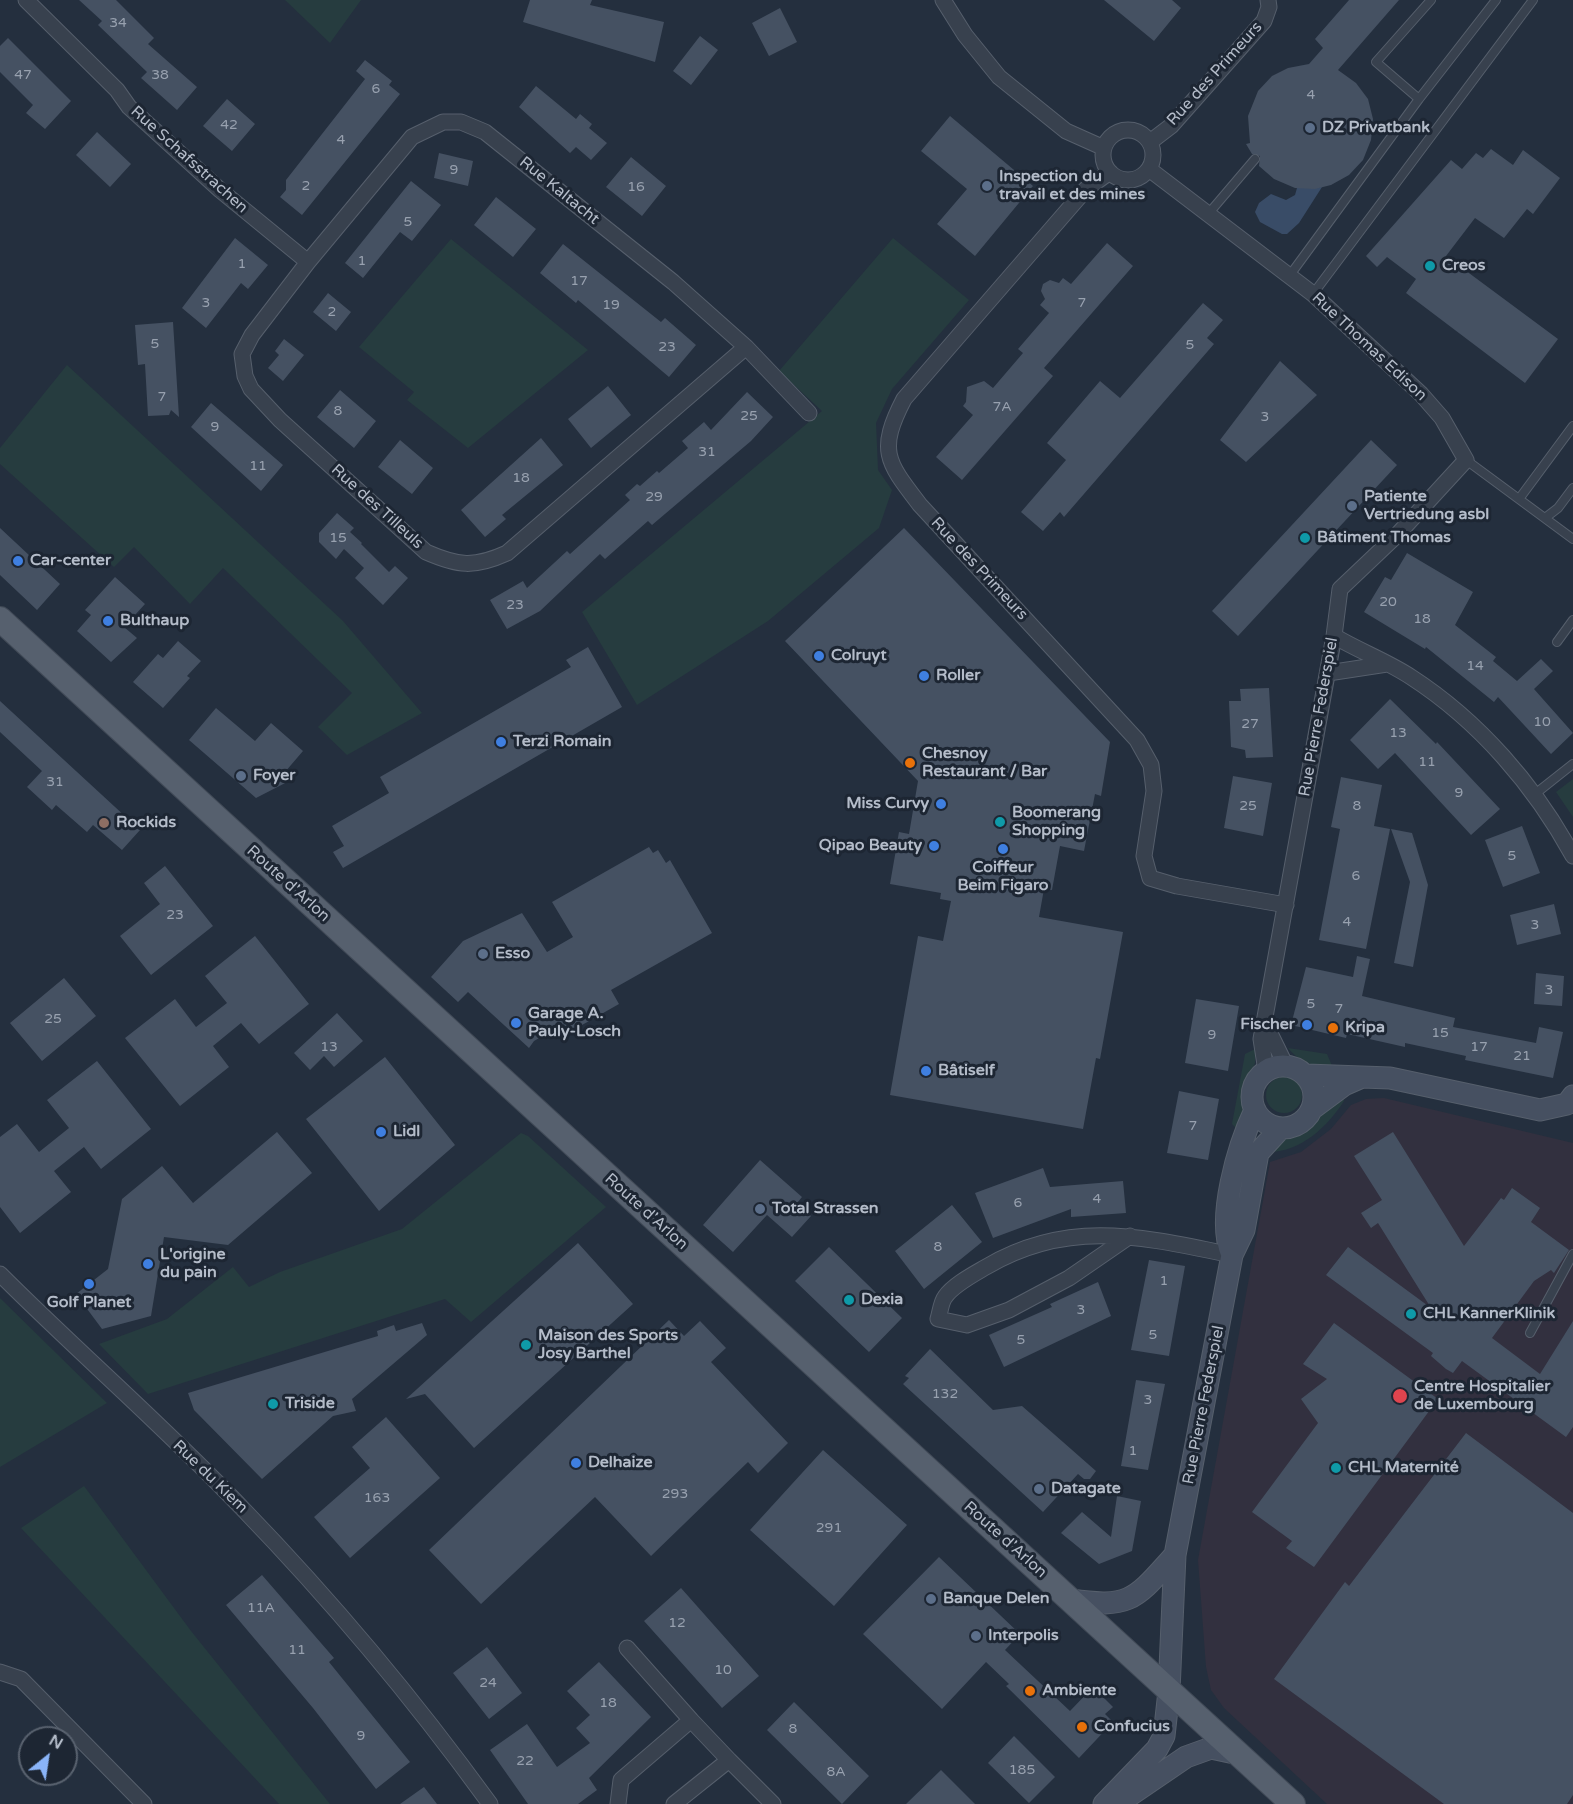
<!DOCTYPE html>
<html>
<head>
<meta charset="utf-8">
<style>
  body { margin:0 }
  #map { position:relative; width:1573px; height:1804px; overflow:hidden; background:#242f3e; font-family:"Varela Round",sans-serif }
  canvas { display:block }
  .north { position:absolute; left:18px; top:1726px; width:60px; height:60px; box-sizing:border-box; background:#1d2633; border:2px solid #59626f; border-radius:50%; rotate:30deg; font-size:16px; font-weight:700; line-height:24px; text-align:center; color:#b4bcc9 }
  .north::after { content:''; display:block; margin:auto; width:21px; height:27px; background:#8ab4f8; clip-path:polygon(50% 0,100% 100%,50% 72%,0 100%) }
</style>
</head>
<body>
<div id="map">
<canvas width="1573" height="1804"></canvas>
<div class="north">N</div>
</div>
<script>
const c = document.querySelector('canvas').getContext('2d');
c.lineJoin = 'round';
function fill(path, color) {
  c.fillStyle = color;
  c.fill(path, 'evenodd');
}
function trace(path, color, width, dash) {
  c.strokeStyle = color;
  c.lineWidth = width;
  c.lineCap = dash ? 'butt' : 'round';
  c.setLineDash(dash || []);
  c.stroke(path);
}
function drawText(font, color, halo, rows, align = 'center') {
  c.font = font + ' "Varela Round",sans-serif';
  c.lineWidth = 6;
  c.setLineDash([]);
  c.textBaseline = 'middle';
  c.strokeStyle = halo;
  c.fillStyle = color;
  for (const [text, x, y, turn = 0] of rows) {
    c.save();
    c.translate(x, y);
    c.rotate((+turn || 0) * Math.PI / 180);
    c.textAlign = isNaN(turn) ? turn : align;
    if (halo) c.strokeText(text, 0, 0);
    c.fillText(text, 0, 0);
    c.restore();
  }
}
const medical = new Path2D(`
  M1384,1098L1573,1143V1804H1327L1224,1708L1211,1690L1206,1667L1198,1560L1270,1162L1301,1152L1331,1129L1351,1105L1366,1099Z`);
const green = new Path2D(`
  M285,0H361L330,43Z
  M893,238L969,300L892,389L876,423L878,470L892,490L879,528L768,621L637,705L582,612L822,411L779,371Z
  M451,239L588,350L468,448L407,400L414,392L359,347Z
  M67,365L343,621L422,713L347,755L318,727L352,693L223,568L190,604L134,547L114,567L0,464V448Z
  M1573,779V817L1556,792Z
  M1288,1048L1327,1054L1333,1068C1315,1066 1300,1063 1288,1048Z
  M1255,1049V1063L1244,1090L1245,1108L1238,1130L1232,1124L1245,1054Z
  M1266 1095a18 18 0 1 1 36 0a18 18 0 1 1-36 0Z
  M1342,1096L1344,1101C1328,1126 1301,1152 1269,1152L1277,1143L1308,1129L1323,1111Z
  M521,1133L528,1136L606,1207L471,1322L445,1299L148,1394L99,1344L167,1319L233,1267L249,1287L280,1272L402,1229Z
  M0,1298L107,1403L0,1467Z
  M84,1486L191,1631L330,1804H279L21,1528Z`);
const water = new Path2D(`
  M1322,187L1299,223L1287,234H1282L1260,222L1255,212L1259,203L1271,194L1286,200L1295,195L1297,188Z`);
const building = new Path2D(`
  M79,0H116L154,38L148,44L197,87L177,110L141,78L147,72L98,25L102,21Z
  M530,0H592L590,5L664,22L655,62L523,22Z
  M1104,0H1172L1181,8L1154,41Z
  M1349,0H1399L1338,70L1356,83L1368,99L1373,119L1371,140L1363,160L1349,175L1331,185L1315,189L1295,188L1274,179L1259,166L1260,156L1252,154L1246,144L1250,143L1248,116L1258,91L1272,76L1288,68L1309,64L1323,48L1315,39Z
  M780,8L797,42L769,56L752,23Z
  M700,36L718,50L691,85L673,71Z
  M8,38L71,101L45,129L26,113L33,105L0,72V46Z
  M365,60L392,81L389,85L400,94L302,215L280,197L286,190V180L365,79L356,71Z
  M536,86L576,119L580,114L592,124L589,128L607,143L591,160L576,147L570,153L519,107Z
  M227,99L255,124L232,151L203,126Z
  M950,116L1033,186L975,256L937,224L967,189L921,151Z
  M97,132L131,164L110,187L76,155Z
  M1491,149L1513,165L1523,150L1560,178L1533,214L1527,209L1504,238L1475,218L1446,256L1558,339L1525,383L1406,293L1416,279L1387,257L1377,267L1366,256L1451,160L1462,169L1476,153L1483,158Z
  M439,153L473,161L468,186L434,178Z
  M631,157L666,186L642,216L606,187Z
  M411,181L441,205L412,241L400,232L363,278L345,263Z
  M496,197L536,229L513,257L474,225Z
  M235,238L268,265L248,289L241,283L206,328L182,308Z
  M1107,243L1133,266L1044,368L1053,376L962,480L936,457L973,415L963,406L966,402L967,387L984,381L993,388L1023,353L1018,349L1049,313L1040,305L1045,299L1041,291L1043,284L1050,280L1059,283L1063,278L1071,284Z
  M563,244L661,322L665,318L696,345L669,377L578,300L576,303L540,273Z
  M328,293L351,312L336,331L313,312Z
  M1203,303L1223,320L1207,338L1214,344L1064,517L1060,512L1043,531L1021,512L1066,460L1047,443L1100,381L1120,398Z
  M173,322L179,417L171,410L169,415L148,416L145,364L138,365L135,325Z
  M284,339L304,355L283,381L268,368L279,355L275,351Z
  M1280,361L1317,395L1246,462L1220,440Z
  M608,386L631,415L591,448L568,419Z
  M340,390L376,421L354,448L317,417Z
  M747,392L773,417L751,441L652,525L648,521L605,559L600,554L540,611L507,629L490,600L523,581L527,588L567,551L570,554L630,500L625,495L637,484L640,486L657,471L659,473L688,448L682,441L704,422L711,430Z
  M211,403L283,465L261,491L191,427Z
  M541,438L563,465L502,515L506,519L485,537L461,510Z
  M400,440L433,468L412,494L378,467Z
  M1371,440L1397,465L1238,636L1212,611Z
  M337,513L354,528L350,532L362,543L361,544L389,572L395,566L408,578L383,605L355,578L364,568L344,549L336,559L319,542V533Z
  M0,528L60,584L37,610L0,575Z
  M904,528L1110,742L1101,796L1095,794L1084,851L1060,846L1052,890L1044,889L1039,917L1123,932L1100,1059L1096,1058L1083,1129L890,1095L918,936L943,941L951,901L940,899L941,893L890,884L899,832L909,834L918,781L785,641Z
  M1407,553L1473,592L1455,625L1496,657L1493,661L1517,681L1541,659L1553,671L1534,689L1573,733L1551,754L1498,697L1494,702L1426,647L1425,649L1364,612L1385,577L1391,580Z
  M115,577L145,604L124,627L137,638L111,662L77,631L91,615L85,610Z
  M178,641L201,661L187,676L190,678L163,708L133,682L158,654L163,658Z
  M588,647L622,707L343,868L333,852L344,846L332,826L389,793L380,777L571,667L566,660Z
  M1269,688L1273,757L1246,758L1245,750L1231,747L1229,701H1241L1240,689Z
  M1390,699L1436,744L1437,742L1500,809L1471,835L1395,753L1378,769L1350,740Z
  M0,701L140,830L122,850L93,825L87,832L56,805L52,810L27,787L42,771L0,732Z
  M216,708L255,741L271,723L303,751L285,772L293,779L256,798L189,740Z
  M1233,776L1272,783L1263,836L1224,828Z
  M1341,777L1382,785L1374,826L1390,829L1366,949L1319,940L1340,829L1331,827Z
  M1522,826L1540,873L1503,887L1485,840Z
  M1391,829L1412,833L1428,885L1413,967L1394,963L1410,882Z
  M649,847L653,853L658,850L666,863L670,860L712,933L611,990L619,1004L568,1033L564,1024L534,1041L529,1048L468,992L458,1002L431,977L463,941L522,913L547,952L573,937L552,902Z
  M165,866L213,926L151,975L120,936L160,904L144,883Z
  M1554,904L1561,934L1517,945L1510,915Z
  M255,936L309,1004L259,1044L241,1023L213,1046L229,1067L180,1106L125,1038L175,999L196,1027L227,1003L205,976Z
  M1357,956L1370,959L1362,996L1455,1018L1453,1027L1536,1043L1539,1027L1563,1032L1553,1078L1465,1060L1466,1056L1405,1043V1047L1347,1034L1346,1038L1291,1025L1306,967L1353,977Z
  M1536,973L1564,976L1562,1006L1534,1004Z
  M64,978L96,1016L42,1061L10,1023Z
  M1196,999L1239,1006L1228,1071L1185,1063Z
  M337,1013L363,1041L334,1067L324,1056L310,1070L294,1053Z
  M385,1057L455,1145L379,1211L306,1119Z
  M97,1061L151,1129L101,1169L84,1147L54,1171L71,1192L20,1233L0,1207V1137L17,1124L39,1152L69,1128L47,1100Z
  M1179,1091L1219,1099L1208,1160L1167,1153Z
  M277,1132L312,1173L228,1245L164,1237L151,1316L102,1329L76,1294L108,1269L122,1199L162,1166L193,1203Z
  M1393,1132L1464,1246L1501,1198L1504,1200L1512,1188L1540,1208L1531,1222L1569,1250L1554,1273L1551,1270L1534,1281L1492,1338L1540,1374L1573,1321V1427L1566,1437L1462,1361L1453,1373L1446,1369L1431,1356L1433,1353L1326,1275L1348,1247L1431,1308L1378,1223L1371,1228L1361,1213L1382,1200L1354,1156Z
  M760,1160L802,1197L797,1203L811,1216L792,1237L767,1215L733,1252L703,1225Z
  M1043,1168L1050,1187L1123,1181L1126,1213L1071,1217V1209L993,1238L975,1193Z
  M952,1205L982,1242L924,1289L895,1251Z
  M578,1243L633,1304L474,1448L425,1394L406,1399Z
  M829,1247L902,1318L869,1352L795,1281Z
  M1149,1260L1185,1266L1169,1356L1131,1350Z
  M1098,1282L1111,1316L1004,1367L989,1335L1052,1307L1050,1304Z
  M669,1320L684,1336L700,1321L726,1348L711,1362L788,1443L758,1473L748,1462L651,1556L595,1497L481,1604L429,1550Z
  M422,1323L427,1335L352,1399L356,1411L333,1416L262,1479L194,1410L188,1393L378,1336L377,1331L394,1325L396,1331Z
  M1334,1323L1438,1399L1314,1567L1286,1548L1292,1541L1252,1512L1318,1423L1301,1399L1327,1379L1303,1364Z
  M930,1349L993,1410L1022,1406L1096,1471L1090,1479H1084L1078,1474L1043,1512L903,1384L909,1378L905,1376Z
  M1136,1380L1165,1384L1148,1470L1121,1466Z
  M386,1417L440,1478L350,1558L314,1517L370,1468L352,1447Z
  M1466,1433L1573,1513V1795L1567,1804H1444L1274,1679L1345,1582L1349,1586Z
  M823,1450L907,1525L834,1606L750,1530Z
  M1117,1496L1141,1501L1132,1551L1099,1564L1061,1533L1082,1512L1111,1537Z
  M939,1557L1020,1634L1005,1650L1070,1711L1093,1687L1113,1707L1105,1714L1113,1722L1079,1758L1006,1686L1009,1684L986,1662L942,1709L863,1634Z
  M262,1575L334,1658L329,1662L410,1762L376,1789L313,1708L226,1605Z
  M681,1588L759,1676L722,1708L644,1621Z
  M487,1647L522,1693L489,1719L453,1673Z
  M599,1662L651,1717L589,1778L597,1790L578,1804H528L490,1750L527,1724L557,1767L590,1743L576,1728L590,1715L567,1691Z
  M794,1702L869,1776L842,1804L767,1730Z
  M1014,1736L1055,1777L1029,1803L988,1763Z
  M941,1770L975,1804H906Z
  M424,1787L437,1804H400Z`);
const lane = new Path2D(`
  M1419,99L1376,62L1431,0
  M1209,213L1255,159
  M1290,275L1419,99L1496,0
  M1313,294L1533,0
  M1466,460L1573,539
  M1519,499L1573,426
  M1545,518L1558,508L1573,488
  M1557,642L1573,620
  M1535,794L1573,764
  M1530,1333L1573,1254`);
const street = new Path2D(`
  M26,0L117,90L129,107L220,190L308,262
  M943,0L965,35L999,77L1066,131L1104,148
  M1103 155a25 25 0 1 1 50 0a25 25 0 1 1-50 0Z
  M1150,142L1171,126L1264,21L1269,7L1268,0
  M1149,169L1313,294L1421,394L1442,418L1466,460L1398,534L1340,589L1334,636L1261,1039L1266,1071
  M1110,172L1086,189L904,399C877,451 887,462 920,505L1137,740L1151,765L1154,791L1144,856L1150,878L1177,886L1286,905
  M746,347L507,553C474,568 458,566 426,552L280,420L251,389L245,376L242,354L252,335L308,262L412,137L443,122H461L485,132L673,282L746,347L809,413
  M1334,636C1359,651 1387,661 1411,677C1479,721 1535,786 1573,856
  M1328,673L1387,664
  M1264,1021L1286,1066
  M1130,1236L1069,1278L1009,1310L967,1325L938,1319C940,1313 941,1302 945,1297C953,1285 974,1274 986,1267C1069,1218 1143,1237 1232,1255
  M0,1274C79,1353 165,1427 242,1508C332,1601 414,1699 490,1804
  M627,1648L691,1720
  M0,1672L21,1679L144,1804
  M729,1760L773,1804
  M618,1804L621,1780L691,1720L729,1760L674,1804`);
const secondary = new Path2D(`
  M1252 1097a31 31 0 1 1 62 0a31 31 0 1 1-62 0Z
  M1306,1075L1390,1078L1540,1110L1567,1104L1573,1096
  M1313,1108L1344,1085L1360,1078
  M1232,1255C1216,1219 1238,1146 1255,1110
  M1071,1600C1132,1609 1136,1598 1175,1555
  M1104,1804L1157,1749L1164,1736L1169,1691L1175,1555L1232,1255L1244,1230L1258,1153L1280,1129
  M1117,1804L1186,1757L1211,1748L1239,1754`);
const primary = new Path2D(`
  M0,619L1293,1804`);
const markers = [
  [1310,128,6,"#5c6f8a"],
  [987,186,6,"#5c6f8a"],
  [1430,266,6,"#0f9aa8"],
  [1352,506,6,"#5c6f8a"],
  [1305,538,6,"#0f9aa8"],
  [18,561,6,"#3f7fe0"],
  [108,621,6,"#3f7fe0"],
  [819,656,6,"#3f7fe0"],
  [924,676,6,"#3f7fe0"],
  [501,742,6,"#3f7fe0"],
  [910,763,6,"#e8710a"],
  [241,776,6,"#5c6f8a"],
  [941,804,6,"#3f7fe0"],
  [1000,822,6,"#0f9aa8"],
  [104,823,6,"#8d6e63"],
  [934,846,6,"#3f7fe0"],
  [1003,849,6,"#3f7fe0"],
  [483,954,6,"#5c6f8a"],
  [516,1023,6,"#3f7fe0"],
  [1307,1025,6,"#3f7fe0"],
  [1333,1028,6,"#e8710a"],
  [926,1071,6,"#3f7fe0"],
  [381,1132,6,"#3f7fe0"],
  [760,1209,6,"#5c6f8a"],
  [148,1264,6,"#3f7fe0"],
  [89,1284,6,"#3f7fe0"],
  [849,1300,6,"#0f9aa8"],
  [1411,1314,6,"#0f9aa8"],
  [526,1345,6,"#0f9aa8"],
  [1400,1396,8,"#e0444e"],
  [273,1404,6,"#0f9aa8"],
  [576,1463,6,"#3f7fe0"],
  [1336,1468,6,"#0f9aa8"],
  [1039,1489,6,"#5c6f8a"],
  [931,1599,6,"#5c6f8a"],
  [976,1636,6,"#5c6f8a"],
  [1030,1691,6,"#e8710a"],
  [1082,1727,6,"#e8710a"]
];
const numberNames = [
  ["34",118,23],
  ["47",23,75],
  ["38",160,75],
  ["6",376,89],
  ["4",1311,95],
  ["42",229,125],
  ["4",341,140],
  ["9",454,170],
  ["2",306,186],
  ["16",636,187],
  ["5",408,222],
  ["1",362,261],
  ["1",242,264],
  ["17",579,281],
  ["3",206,303],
  ["7",1082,303],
  ["19",611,305],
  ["2",332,312],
  ["5",155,344],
  ["5",1190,345],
  ["23",667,347],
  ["7",162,397],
  ["7A",1002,407],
  ["8",338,411],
  ["25",749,416],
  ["3",1265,417],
  ["9",215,427],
  ["31",707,452],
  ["11",258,466],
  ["18",521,478],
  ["29",654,497],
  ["15",338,538],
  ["20",1388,602],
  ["23",515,605],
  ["18",1422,619],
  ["14",1475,666],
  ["10",1542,722],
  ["27",1250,724],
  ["13",1398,733],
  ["11",1427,762],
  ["31",55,782],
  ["9",1459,793],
  ["25",1248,806],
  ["8",1357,806],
  ["5",1512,856],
  ["6",1356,876],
  ["23",175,915],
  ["4",1347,922],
  ["3",1535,925],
  ["3",1549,990],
  ["5",1311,1004],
  ["7",1339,1009],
  ["25",53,1019],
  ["15",1440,1033],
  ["9",1212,1035],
  ["13",329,1047],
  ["17",1479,1047],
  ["21",1522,1056],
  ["7",1193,1126],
  ["4",1097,1199],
  ["6",1018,1203],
  ["8",938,1247],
  ["1",1164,1281],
  ["3",1081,1310],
  ["5",1153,1335],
  ["5",1021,1340],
  ["132",945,1394],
  ["3",1148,1400],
  ["1",1133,1451],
  ["293",675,1494],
  ["163",377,1498],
  ["291",829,1528],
  ["11A",261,1608],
  ["12",677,1623],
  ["11",297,1650],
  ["10",723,1670],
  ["24",488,1683],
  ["18",608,1703],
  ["8",793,1729],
  ["9",361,1736],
  ["22",525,1761],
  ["185",1022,1770],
  ["8A",836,1772]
];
const streetNames = [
  ["Rue des Primeurs",1215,74,-48],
  ["Rue Schafsstrachen",189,160,42],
  ["Rue Kaltacht",559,191,39],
  ["Rue Thomas Edison",1369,347,43],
  ["Rue des Tilleuls",377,507,42],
  ["Rue des Primeurs",979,569,47],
  ["Rue Pierre Federspiel",1319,717,-80],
  ["Route d'Arlon",288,884,42],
  ["Route d'Arlon",646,1212,42],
  ["Rue Pierre Federspiel",1204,1405,-79],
  ["Rue du Kiem",210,1477,44],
  ["Route d'Arlon",1005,1540,42]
];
const poiNames = [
  ["DZ Privatbank",1322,128],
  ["Inspection du",999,177],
  ["travail et des mines",999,195],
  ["Creos",1442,266],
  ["Patiente",1364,497],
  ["Vertriedung asbl",1364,515],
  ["Bâtiment Thomas",1317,538],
  ["Car-center",30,561],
  ["Bulthaup",120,621],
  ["Colruyt",831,656],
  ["Roller",936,676],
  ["Terzi Romain",513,742],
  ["Chesnoy",922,754],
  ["Restaurant / Bar",922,772],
  ["Foyer",253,776],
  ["Miss Curvy",929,804,"right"],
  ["Boomerang",1012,813],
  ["Shopping",1012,831],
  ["Rockids",116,823],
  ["Qipao Beauty",922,846,"right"],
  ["Coiffeur",1003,868,"center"],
  ["Beim Figaro",1003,886,"center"],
  ["Esso",495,954],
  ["Garage A.",528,1014],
  ["Pauly-Losch",528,1032],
  ["Fischer",1295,1025,"right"],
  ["Kripa",1345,1028],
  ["Bâtiself",938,1071],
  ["Lidl",393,1132],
  ["Total Strassen",772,1209],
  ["L'origine",160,1255],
  ["du pain",160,1273],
  ["Dexia",861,1300],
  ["Golf Planet",89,1303,"center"],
  ["CHL KannerKlinik",1423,1314],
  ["Maison des Sports",538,1336],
  ["Josy Barthel",538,1354],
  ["Centre Hospitalier",1414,1387],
  ["de Luxembourg",1414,1405],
  ["Triside",285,1404],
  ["Delhaize",588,1463],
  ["CHL Maternité",1348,1468],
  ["Datagate",1051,1489],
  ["Banque Delen",943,1599],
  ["Interpolis",988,1636],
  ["Ambiente",1042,1691],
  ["Confucius",1094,1727]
];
fill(medical, '#32303f');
fill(green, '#263c3f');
fill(water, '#394c67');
fill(building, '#455162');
trace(lane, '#565f6c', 10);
trace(street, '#565f6c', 17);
trace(secondary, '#565f6c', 23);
trace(primary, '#414a57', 26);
trace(lane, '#38414e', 8);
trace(street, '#38414e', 15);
trace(secondary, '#465061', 21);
trace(primary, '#56606e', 24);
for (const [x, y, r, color] of markers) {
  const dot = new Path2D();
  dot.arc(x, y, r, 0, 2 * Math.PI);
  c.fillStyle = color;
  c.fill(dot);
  trace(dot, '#1d2633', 2);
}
drawText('14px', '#98a1af', null, numberNames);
drawText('16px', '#b4bcc9', '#1d2633', streetNames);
drawText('bold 16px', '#b4bcc9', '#1d2633', poiNames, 'left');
</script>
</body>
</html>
